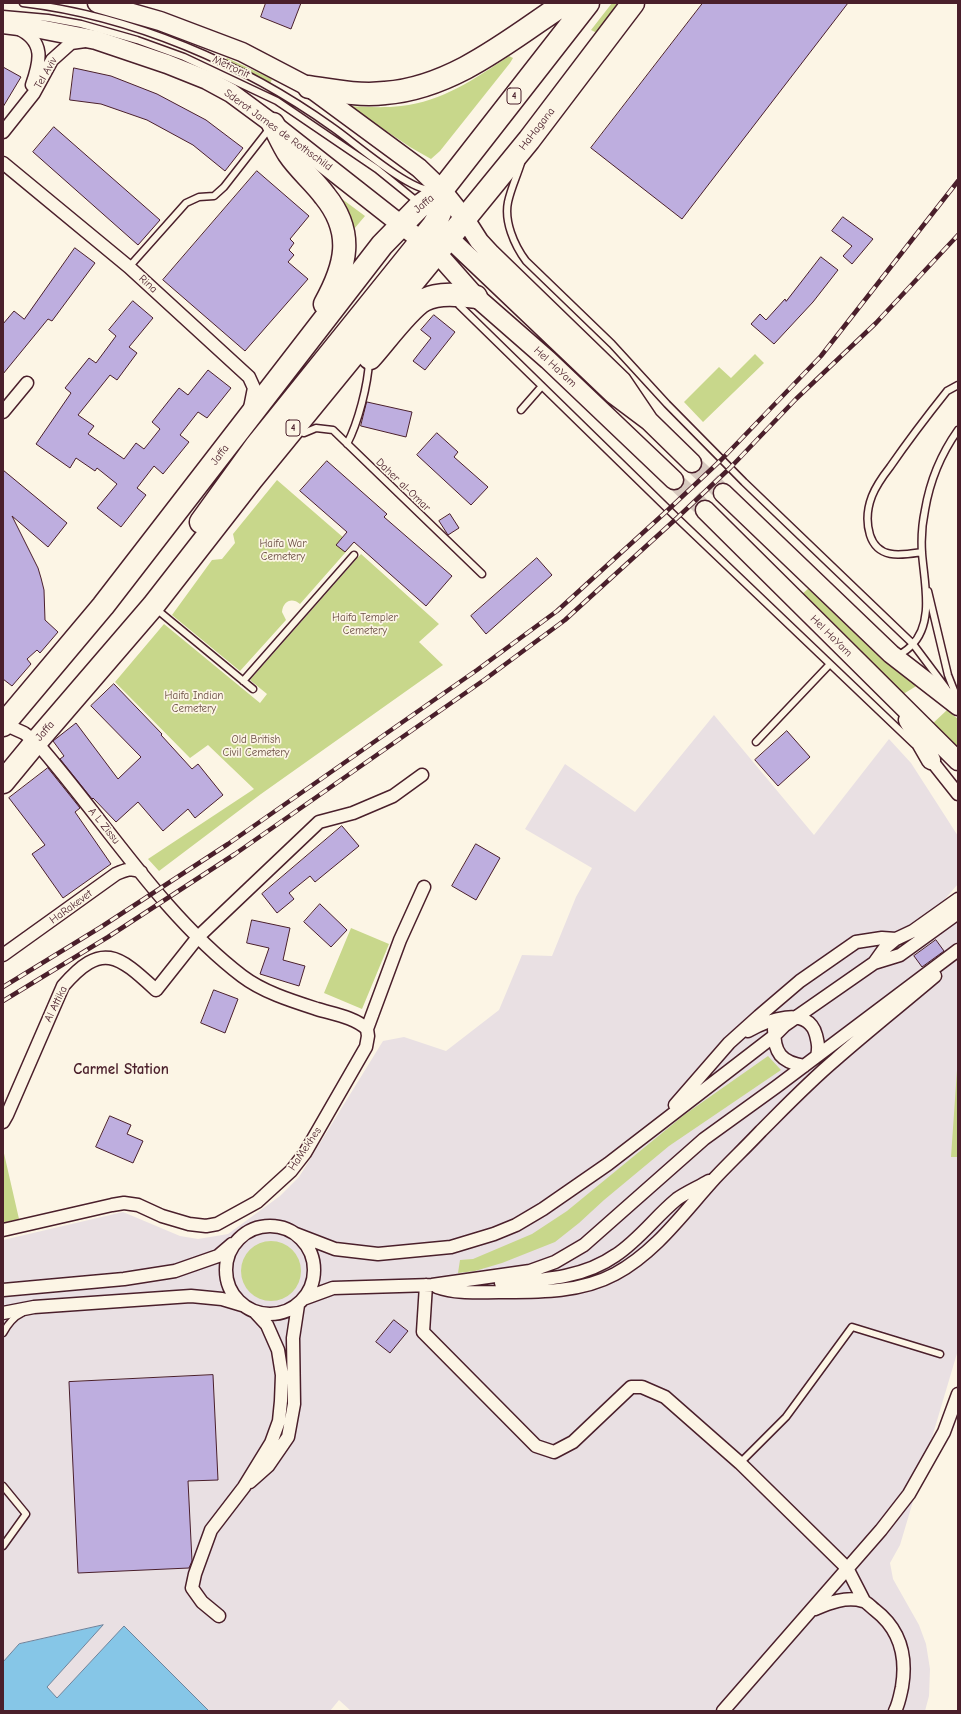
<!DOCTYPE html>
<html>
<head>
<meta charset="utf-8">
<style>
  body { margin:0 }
  #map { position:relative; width:961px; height:1714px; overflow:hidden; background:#fcf5e5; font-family:"Comic Neue",sans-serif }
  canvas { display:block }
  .frame { position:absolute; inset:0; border:4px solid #4a1f2b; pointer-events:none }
</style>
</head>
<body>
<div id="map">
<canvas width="961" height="1714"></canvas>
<div class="frame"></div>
</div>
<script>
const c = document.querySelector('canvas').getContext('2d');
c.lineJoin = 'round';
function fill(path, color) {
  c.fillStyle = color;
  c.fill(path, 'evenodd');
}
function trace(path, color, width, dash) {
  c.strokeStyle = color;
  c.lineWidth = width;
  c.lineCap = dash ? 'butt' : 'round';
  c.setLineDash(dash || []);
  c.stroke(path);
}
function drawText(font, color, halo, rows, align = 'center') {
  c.font = font + ' "Comic Neue",sans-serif';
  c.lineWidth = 3.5;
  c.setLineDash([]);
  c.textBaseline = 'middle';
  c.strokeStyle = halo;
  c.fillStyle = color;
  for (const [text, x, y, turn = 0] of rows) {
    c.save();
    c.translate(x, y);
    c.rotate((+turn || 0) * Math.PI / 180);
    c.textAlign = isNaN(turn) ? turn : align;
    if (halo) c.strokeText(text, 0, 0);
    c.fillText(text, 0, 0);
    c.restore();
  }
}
const built = new Path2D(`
  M714,715L814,835L889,739L911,763L958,836V884L945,899L958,920V1350L900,1545L890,1563L893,1579L919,1625L926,1644L930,1669L929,1696L925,1711H351L339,1700L330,1711H209L124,1626L57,1698L47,1687L102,1626L19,1644L3,1662V1240L123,1212L180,1236L198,1239L228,1234L280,1196L299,1177L383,1041L404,1037L446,1051L499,1010L522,955L552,956L576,897L592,868L525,829L565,764L635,812Z`);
const green = new Path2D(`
  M612,3H620L597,33L591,30Z
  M509,56L513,58L510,63L440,151L431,159L410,147L349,106C366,107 384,108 401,106C442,102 476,78 509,56Z
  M227,58L272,79L270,84L225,61Z
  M338,196L365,216L354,229L352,230Z
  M755,354L764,363L703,422L684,402L719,367L731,378Z
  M277,480L352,545L300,604C292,597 283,601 282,612L286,620L240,671L172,615L212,560L222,559L235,543L233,534Z
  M361,554L439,624L419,642L443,665L261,794L159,871L148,859L254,789L208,745L190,758L115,682L164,624L260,703L267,694L250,680Z
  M810,587L918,685L900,696L800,596Z
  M947,710L958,719V753L930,726Z
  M351,928L389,944L362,1009L324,993Z
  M768,1056L781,1070L669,1146L604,1200L579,1223L555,1242L502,1263L475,1271L458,1273L460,1260L473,1259L532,1234L567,1211L684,1115Z
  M957,1070H958V1157H951Z
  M3,1149L19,1219L3,1223Z
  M241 1271a30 30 0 1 1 60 0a30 30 0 1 1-60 0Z`);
const water = new Path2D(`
  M103,1625L47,1687L57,1698L124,1626L209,1711H3V1662L19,1644Z`);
const building = new Path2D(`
  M266,3H301L291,29L261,17Z
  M703,3H848L682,219L591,148Z
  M3,67L21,77L3,107Z
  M74,68L111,76L157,94L206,120L243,148L225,171L193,145L147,120L101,104L70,100Z
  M54,127L160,220L138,245L33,152Z
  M257,171L309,216L290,239L294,243L289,250L294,255L288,262L308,279L245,351L163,280Z
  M843,217L873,239L852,264L843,256L852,246L832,231Z
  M75,248L95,263L52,321L48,319L3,374V324L14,311L24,319Z
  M821,257L838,270L813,302L774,344L751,324L760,314L766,320L785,299L786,301Z
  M133,301L153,318L129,347L137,353L117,380L110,375L78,415L94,426L88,434L124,459L136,443L144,449L160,429L152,422L179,388L188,395L208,370L231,388L207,418L198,412L180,435L189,442L163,474L154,466L137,488L146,495L121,527L97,508L117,484L97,468L95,471L76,458L70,468L36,444L71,393L65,388L89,358L96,363L116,336L109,330Z
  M434,315L455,332L425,370L413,361L431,338L421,330Z
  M367,402L412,412L406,437L361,426Z
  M437,433L458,452L454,457L488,487L471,505L417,455Z
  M327,461L387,514L384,517L452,576L426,606L354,542L345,552L336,545L347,532L300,491Z
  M3,470L67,523L48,547L12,516L38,568L41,578L44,590L45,620L58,632L40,653L37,650L27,659L31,664L12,686L3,679Z
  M450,514L459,528L448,535L439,521Z
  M537,558L552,575L486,634L471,616Z
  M114,684L162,734L161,735L192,769L198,764L223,795L195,818L188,809L163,831L138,802L116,822L93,798L92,799L60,759L64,756L53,741L76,723L118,779L141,757L91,706Z
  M787,731L810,757L778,786L755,760Z
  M48,768L80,808L75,812L111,864L63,898L32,854L45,845L9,798Z
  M342,826L359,846L315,882L310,876L289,893L294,899L277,913L262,894Z
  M476,844L500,858L476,900L452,886Z
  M320,904L347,930L331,947L304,922Z
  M252,920L290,928L283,960L305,966L299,986L260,974L269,948L247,943Z
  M936,940L944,951L922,967L914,956Z
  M214,990L238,999L225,1033L201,1023Z
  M110,1116L131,1125L127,1134L143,1141L133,1163L96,1147Z
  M394,1320L408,1331L390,1353L376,1342Z
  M213,1375L218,1480L188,1481L192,1561L189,1568L78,1573L69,1382Z`);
const secondaryTunnel = new Path2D(`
  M692,463L723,493
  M674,480L705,510`);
const lane = new Path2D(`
  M23,3C132,16 244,64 332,127C354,142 408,190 431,190
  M3,14L48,18L81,24L137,40L184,57L277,101L377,169L419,203
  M521,163C517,176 511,188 508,202C504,221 514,245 526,261L612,344L667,404L744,482L913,644L946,688
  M129,267L186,203L199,197L214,196L224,187L270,128
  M456,300L459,305L677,518L914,744
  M521,410L542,386
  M304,433L316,428L333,430L482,574
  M347,444C358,423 368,385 369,361
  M922,552C902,555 878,560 870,535C866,522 867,509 872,496C876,486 883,476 890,467C908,441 927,416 947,391L958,385
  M928,591L948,675L957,698
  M155,608L253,689
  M896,655C902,654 907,650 911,646C935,623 924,582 922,553C921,538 922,524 925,510C930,480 941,454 958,430
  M243,681L354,555
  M756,742L830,664
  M3,1333C8,1324 13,1317 22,1313
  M740,1463L786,1417L852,1327L940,1354
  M3,1486L26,1514L3,1546`);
const street = new Path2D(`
  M17,28C46,41 40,62 32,85
  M3,132L34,93L52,60L71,43L85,41
  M3,163L129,267L249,377L254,388L250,408
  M3,412L27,383
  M4,724L24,733L36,742C103,818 161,914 242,976C263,992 292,1001 317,1009C333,1014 354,1017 367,1029
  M931,760L958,794
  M3,955L116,874C125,870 132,867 141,872
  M874,963L884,949L896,939
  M774,1029C774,1053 781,1062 804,1066
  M748,1031C766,1021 808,1004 816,1035C818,1043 819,1048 817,1056
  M675,1105L729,1043L759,1016L800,981L856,942L882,938L896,939L913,931L958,899
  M3,1122L7,1115L63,986C102,941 118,955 156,990L198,937L319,822L353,813L393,796L422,775
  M226 1270a44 44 0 1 1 88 0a44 44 0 1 1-88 0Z
  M3,1230L112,1205L124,1203L138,1205L162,1216L189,1224L206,1226L217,1224L257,1202L291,1171L305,1153L366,1047L368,1036L367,1029L400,940L424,887
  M296,1234L335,1249L378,1254L451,1247L494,1234L516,1225L543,1209L608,1164L774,1036L785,1025L874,963L900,955L958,913
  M501,1283C541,1280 582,1279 616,1255C639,1240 656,1216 677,1199C687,1192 699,1187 709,1181
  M426,1285L423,1332L536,1446L554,1452L573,1442L631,1387H642L665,1397L740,1463L847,1568L864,1601
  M437,1287C457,1294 478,1292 499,1292C537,1292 580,1293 615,1274C656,1252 684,1212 715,1178C730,1162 746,1147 761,1131C785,1107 809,1082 835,1060C868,1031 902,1004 935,976
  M3,1290L124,1279L175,1271L218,1256L232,1244
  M303,1299L333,1288L432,1285L530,1271L555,1262L584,1245L704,1139L776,1087L958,950
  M3,1313L34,1307L191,1296L222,1299L242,1305
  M250,1482L268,1466L288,1437L294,1404L293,1338L298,1305
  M815,1609C829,1603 846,1596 863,1601C867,1602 871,1607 875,1610C901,1630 907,1657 902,1687C900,1696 899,1703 895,1711
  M219,1616L202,1602L192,1588L195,1574L211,1530L244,1487L271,1443L279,1421L281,1401L282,1375L278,1350L267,1325L255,1312
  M723,1711L881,1530L909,1494L944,1432L958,1394`);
const secondary = new Path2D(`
  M97,3L160,21L242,52L309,87L419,168L442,190L465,219L479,241L491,254L622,381L649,421
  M3,24L35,28L96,40L167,64L207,80L231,93L273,124L437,253L476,297L548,360L674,480
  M438,230L449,238L486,273L613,394L649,421L692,463
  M723,493L891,654L958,706
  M705,510L958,761
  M908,720L931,760`);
const highway = new Path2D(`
  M309,87C335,91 360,96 385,93C453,88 511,39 565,3
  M273,124C278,133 283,145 289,154C299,169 314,181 325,196C355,233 346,266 325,304
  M370,358C383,344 409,308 424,300C439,292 461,295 476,297
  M201,522L256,446L433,226C442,212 443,206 442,190
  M3,725L103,606L382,245L421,205L442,190L588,3
  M3,782L36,742L153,606L252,479L529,140L633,3`);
const rail = new Path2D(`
  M3,987L101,927L228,844L477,670L557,611L669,509L721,460L821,356L958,181
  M3,1001L108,937L235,854L484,680L565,620L677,518L730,468L796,399L876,323L958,235`);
const shields = [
  [514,96,14],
  [293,428,14]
];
const shieldNames = [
  ["4",514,96],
  ["4",293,428]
];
const streetNames = [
  ["Metronit",231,67,25],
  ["Tel Aviv",46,73,-60],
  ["HaHagana",537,129,-52],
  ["Sderot James de Rothschild",278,130,36],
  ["Jaffa",424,204,-40],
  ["Rina",148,284,43],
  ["Hel HaYam",555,367,43],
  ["Jaffa",220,455,-53],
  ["Daher al-Omar",403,485,44],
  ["Hel HaYam",831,636,45],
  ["Jaffa",45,731,-49],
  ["A L Zissu",104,826,51],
  ["HaRakevet",71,907,-36],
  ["Al Attika",56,1004,-64],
  ["HaMekhes",305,1149,-56]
];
const parkNames = [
  ["Haifa War",283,544],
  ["Cemetery",283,557],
  ["Haifa Templer",365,618],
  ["Cemetery",365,631],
  ["Haifa Indian",194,696],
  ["Cemetery",194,709],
  ["Old British",256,740],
  ["Civil Cemetery",256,753]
];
const districtNames = [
  ["Carmel Station",121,1070]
];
fill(built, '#e9e0e3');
fill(green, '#c8d78b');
fill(water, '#86c6e7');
trace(water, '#6e839c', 1);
fill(building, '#beaedf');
trace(building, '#4a1f2b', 1);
trace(secondaryTunnel, '#d8cac0', 18, [18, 9]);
trace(lane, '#4a1f2b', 9);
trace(street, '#4a1f2b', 15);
trace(secondary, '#4a1f2b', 21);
trace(highway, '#4a1f2b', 25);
trace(lane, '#fcf5e5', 6);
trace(street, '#fcf5e5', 12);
trace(secondary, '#fcf5e5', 18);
trace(highway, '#fcf5e5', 22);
trace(rail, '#4a1f2b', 4.5);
trace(rail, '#fcf5e5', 3, [9]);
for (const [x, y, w] of shields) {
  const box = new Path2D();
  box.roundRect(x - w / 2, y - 8, w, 16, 3);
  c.fillStyle = '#fcf5e5';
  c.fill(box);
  trace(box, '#4a1f2b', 1);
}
drawText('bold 10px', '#4a1f2b', null, shieldNames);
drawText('11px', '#4a1f2b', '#fcf5e5', streetNames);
drawText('11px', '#6a4d43', '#fcf5e5', parkNames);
drawText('bold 15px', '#4a1f2b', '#fcf5e5', districtNames);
</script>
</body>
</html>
